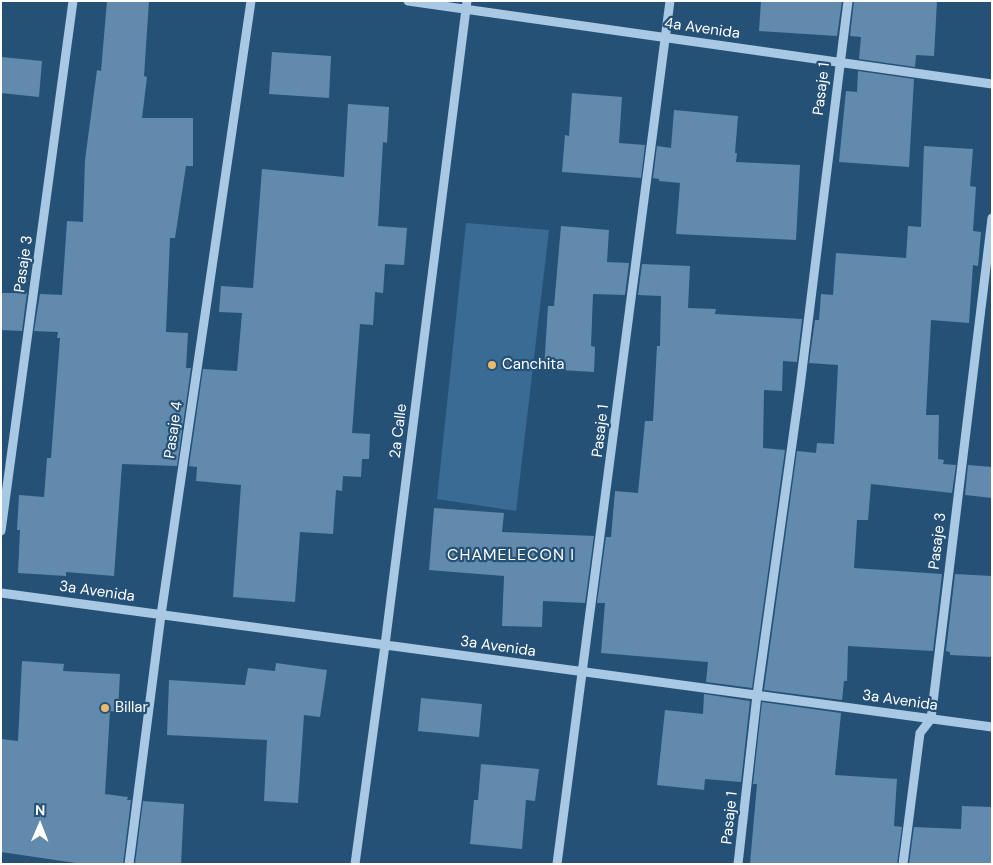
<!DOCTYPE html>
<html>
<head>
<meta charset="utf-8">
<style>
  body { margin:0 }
  #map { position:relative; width:993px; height:865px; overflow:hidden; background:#265177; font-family:"DM Sans",sans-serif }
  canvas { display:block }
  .frame { position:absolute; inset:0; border:2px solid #fff; pointer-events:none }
  .north { position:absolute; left:15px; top:800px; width:50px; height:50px; -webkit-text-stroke:4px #265177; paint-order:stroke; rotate:1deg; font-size:14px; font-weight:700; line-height:20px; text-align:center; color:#fff }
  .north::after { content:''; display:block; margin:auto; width:18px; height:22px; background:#fff; clip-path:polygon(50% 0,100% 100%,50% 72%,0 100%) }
</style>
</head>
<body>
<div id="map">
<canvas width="993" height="865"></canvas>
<div class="frame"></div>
<div class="north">N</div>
</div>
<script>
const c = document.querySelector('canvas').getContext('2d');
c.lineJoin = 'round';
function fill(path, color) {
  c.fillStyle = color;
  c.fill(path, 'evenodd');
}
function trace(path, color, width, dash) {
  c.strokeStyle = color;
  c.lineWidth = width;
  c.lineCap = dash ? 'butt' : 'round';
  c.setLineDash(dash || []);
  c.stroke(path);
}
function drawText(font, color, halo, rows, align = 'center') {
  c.font = font + ' "DM Sans",sans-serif';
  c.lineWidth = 4.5;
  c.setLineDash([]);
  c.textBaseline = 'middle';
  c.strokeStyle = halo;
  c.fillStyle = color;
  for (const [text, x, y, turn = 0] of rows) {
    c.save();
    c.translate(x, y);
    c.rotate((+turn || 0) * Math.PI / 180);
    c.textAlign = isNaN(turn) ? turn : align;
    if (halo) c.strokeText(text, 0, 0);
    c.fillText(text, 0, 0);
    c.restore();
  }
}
const green = new Path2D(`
  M466,223L549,230L516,511L437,499Z`);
const building = new Path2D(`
  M107,1H149L144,76L147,77L142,118H193V166H186L175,238H170L166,332L188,333L186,368H191L177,466L122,464L114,576L66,572V576L18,573L20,530H17L19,495L44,497L47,458H51L60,338H57L58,332L34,331L40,294L62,295L67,221L83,222L85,160L97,70L101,71Z
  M761,1H842L837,36L759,31Z
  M854,1H937L934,56L916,55L915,67L859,59L861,37L850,36Z
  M272,52L331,56L329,98L269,94Z
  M1,57L42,61L39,97L1,93Z
  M858,71L914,79L909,167L839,162L846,91L857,92Z
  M572,93L622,97L619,143L645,145L641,178L562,172L565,135L569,136Z
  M348,104L389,107L387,143L383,142L378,226L407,228L404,265L385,264L383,293L375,292L373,325L360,324L352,433L370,434L369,459H362L361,477L343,476L342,491L336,490L333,534L300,532L295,602L233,597L241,485L196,481L197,467L189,466L203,369L237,371L242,313L219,312L221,286L253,288L262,169L344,177Z
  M674,110L738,116L735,153H737L736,162L800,165L796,240L676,234L680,183L659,181V179L653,178L657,146L671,148Z
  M924,146L973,149L970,186L976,187L973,231L981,232L978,266L973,265L969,323L931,320L926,415H939L938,459L944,460L943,464L956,465L952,493L871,484L868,520H857L854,568L942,574L933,651L848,646L847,681H844L842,700L764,690L797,451L816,453L817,443L834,444L838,365L809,363L815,320H819L821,294L833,295L836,253L906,258L908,226L921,227Z
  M561,226L609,230L607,262L629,263L625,295L593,294L591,346L595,347L594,372L544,369L548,306H554Z
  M642,264L690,266L688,308L716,309L715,314L802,319L797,362L783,361L782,391L764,390L763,448L785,450L752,688L706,682L708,662L601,653L605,603H597L606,537H611L615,491L638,493L645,421H653L657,346H660L661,296L638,295Z
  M1,293H27L22,331L1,330Z
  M968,465L992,467V498L965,495Z
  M434,508L504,513L502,532L594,536L585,603L543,601L542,627L502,626L504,576L429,570Z
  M955,574L992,576V657L950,655V652L946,651Z
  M22,661L64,664L63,671L120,674L118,712L110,711L105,794L128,797L127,800H131L123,864H83L1,852V739L18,741Z
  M276,663L327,670L320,717L304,715L298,803L264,801L267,740L167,735L169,680L245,685L248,668L275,671Z
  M704,694L750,701L741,782L705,779L704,790L657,785L665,710L703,714Z
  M421,698L482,704L479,737L418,731Z
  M762,702L841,713L835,775L897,779L894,826L902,827L897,864H750L757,784H753Z
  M481,764L539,769L535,801L526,800L522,849L470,844L474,800H478Z
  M143,801L184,804L181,864H135Z
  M962,806L992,807L991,864H909L914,827L961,829Z`);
const minor = new Path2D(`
  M408,1L992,84
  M1,531L73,1
  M1,593L992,727
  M129,864L161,615L251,1
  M355,864L385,645L467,1
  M557,864L670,1
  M738,864L757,695L800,387L848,1
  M903,864L920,733L931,719L992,218`);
const markers = [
  [492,365,5,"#ebbb6d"],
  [105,708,5,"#ebbb6d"]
];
const streetNames = [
  ["4a Avenida",702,29,8],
  ["Pasaje 1",822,89,-83],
  ["Pasaje 3",24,264,-82],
  ["Pasaje 4",174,430,-82],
  ["2a Calle",399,431,-83],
  ["Pasaje 1",601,431,-83],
  ["Pasaje 3",938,541,-83],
  ["3a Avenida",97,592,8],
  ["3a Avenida",498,647,8],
  ["3a Avenida",900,701,8],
  ["Pasaje 1",730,818,-84]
];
const poiNames = [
  ["Canchita",502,365],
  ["Billar",115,708]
];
const neighbourhoodNames = [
  ["CHAMELECON I",511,556]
];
fill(green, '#3a6b95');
fill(building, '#628aac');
trace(minor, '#a8c8e3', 9);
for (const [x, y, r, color] of markers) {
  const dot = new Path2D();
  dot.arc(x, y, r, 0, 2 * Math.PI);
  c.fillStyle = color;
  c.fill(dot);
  trace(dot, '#265177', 2);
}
drawText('15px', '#fff', '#265177', streetNames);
drawText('15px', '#fff', '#265177', poiNames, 'left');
c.letterSpacing = '1px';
drawText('16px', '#fff', '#265177', neighbourhoodNames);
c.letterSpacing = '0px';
</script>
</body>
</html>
